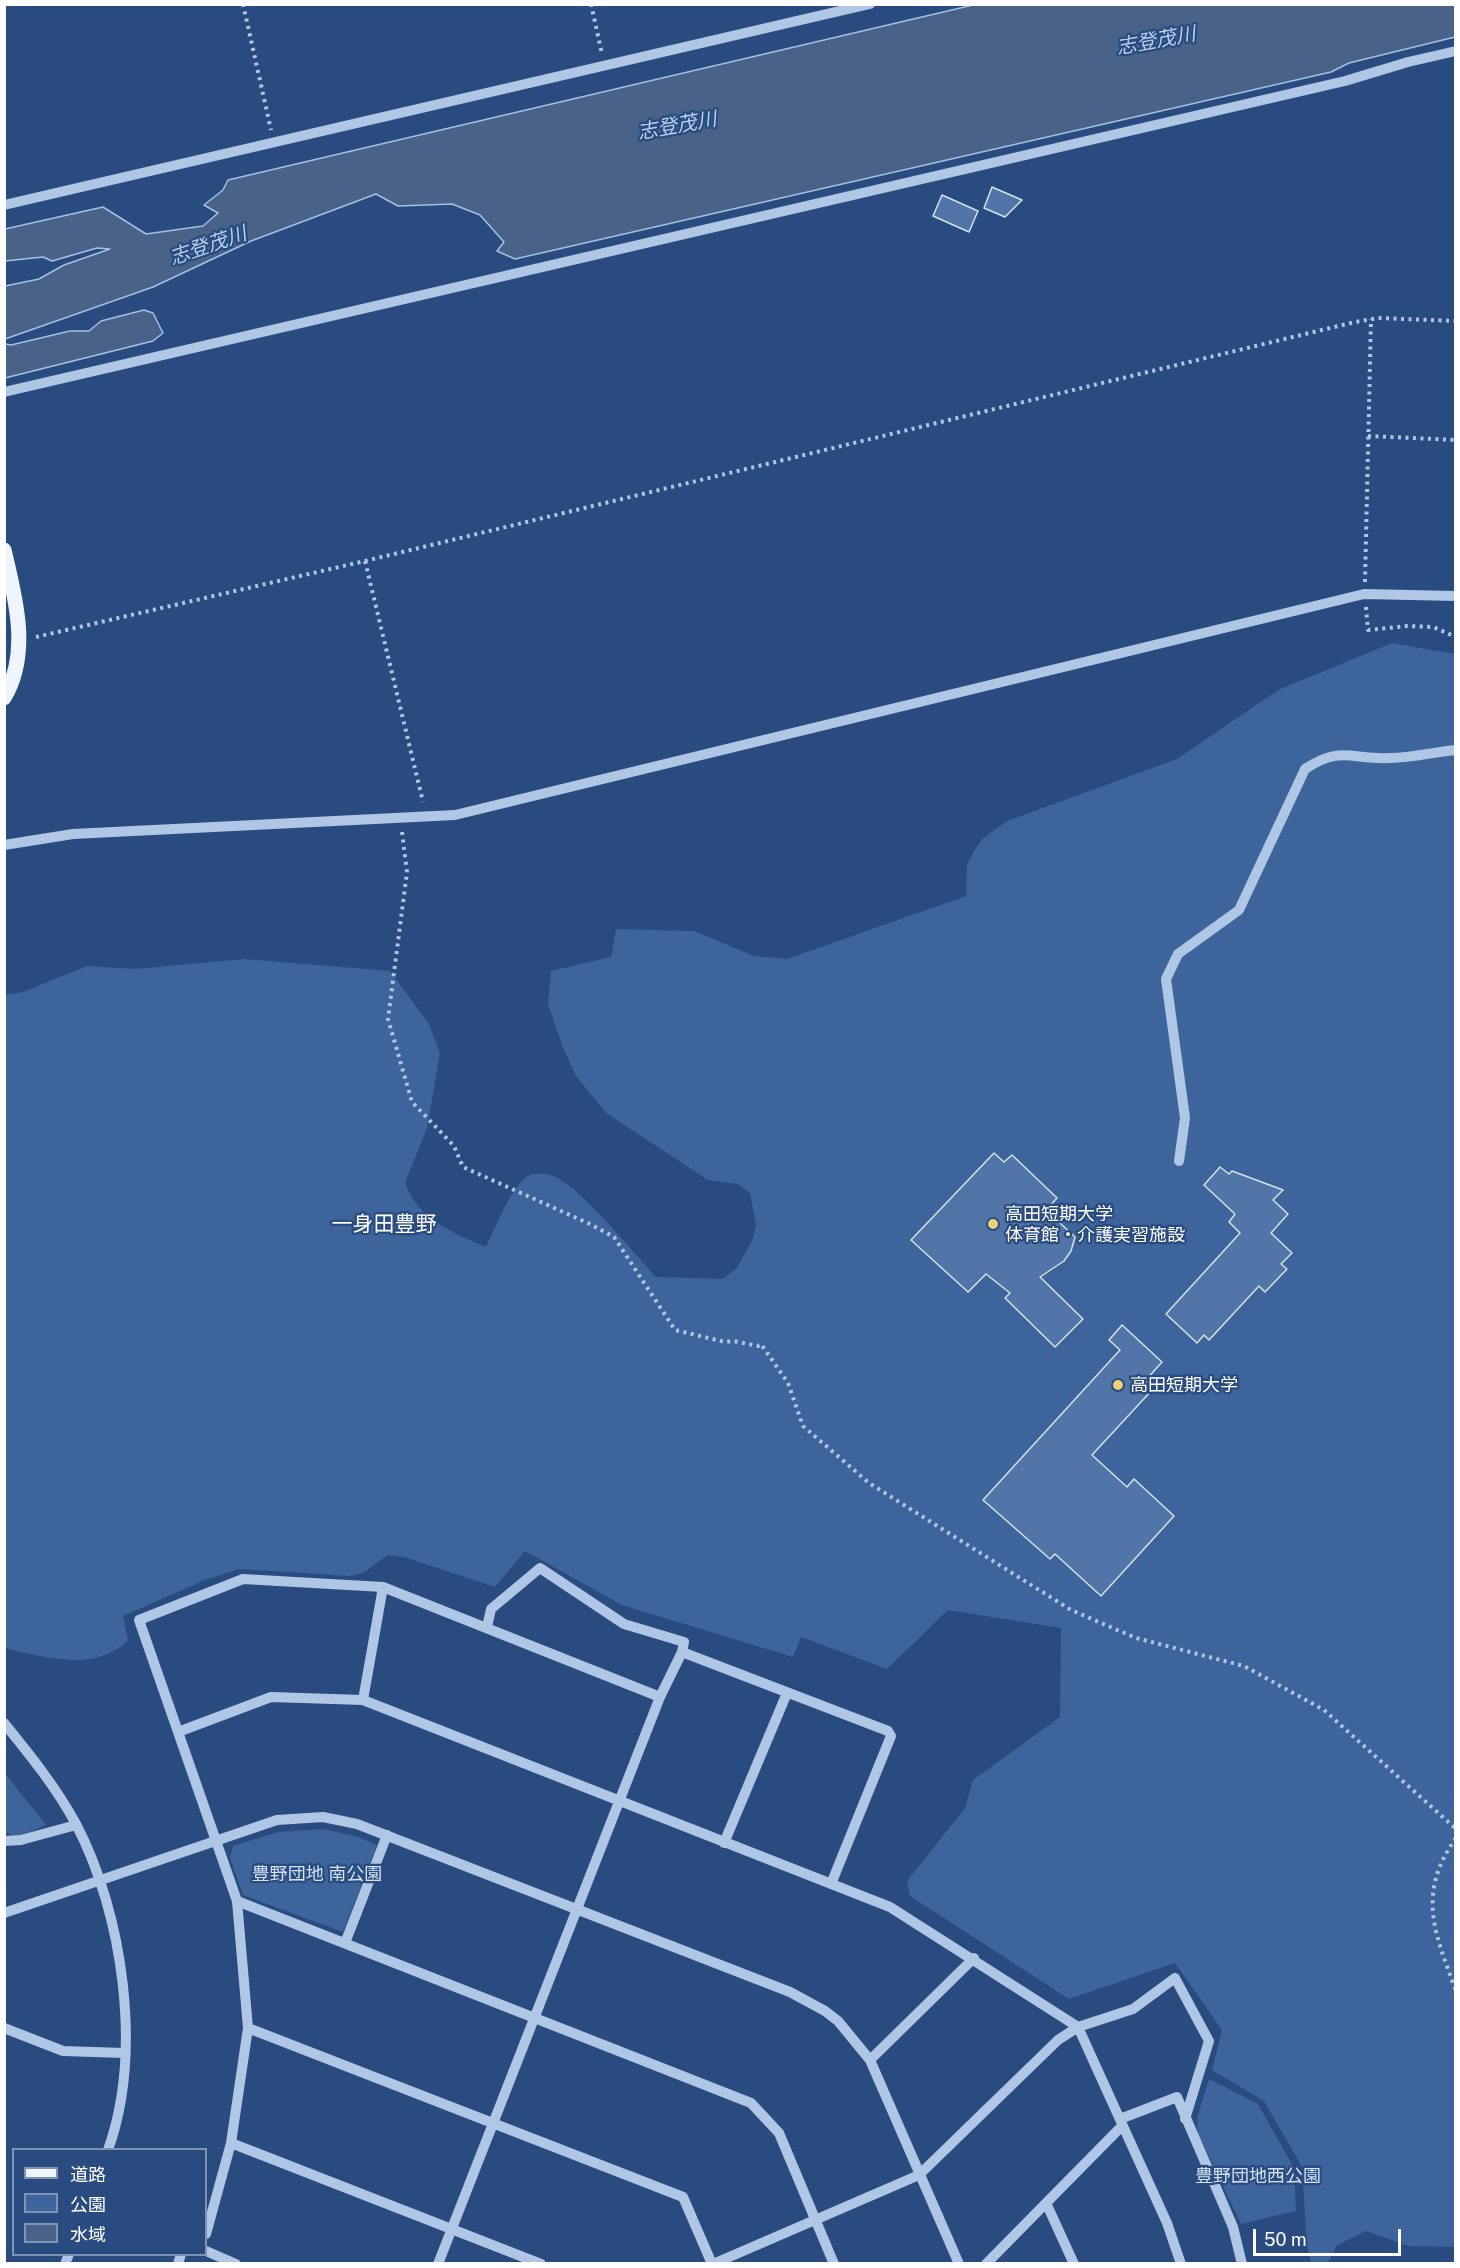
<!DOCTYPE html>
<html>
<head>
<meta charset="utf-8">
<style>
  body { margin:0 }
  #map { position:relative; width:1460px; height:2268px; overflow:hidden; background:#294b7f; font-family:"Public Sans","Noto Sans JP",sans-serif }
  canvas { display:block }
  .frame { position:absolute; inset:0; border:6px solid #fff; pointer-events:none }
  .legend { position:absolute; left:12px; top:2148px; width:195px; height:108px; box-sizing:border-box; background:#294b7f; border:2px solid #7f93b2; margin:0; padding:8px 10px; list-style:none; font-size:18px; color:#fff }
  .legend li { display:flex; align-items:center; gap:12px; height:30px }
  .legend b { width:30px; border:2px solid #7f93b2 }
  .scale { position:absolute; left:1253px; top:2229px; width:148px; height:27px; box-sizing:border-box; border:3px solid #fff; border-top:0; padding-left:8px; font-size:18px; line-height:21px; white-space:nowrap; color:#fff; -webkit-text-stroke:4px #294b7f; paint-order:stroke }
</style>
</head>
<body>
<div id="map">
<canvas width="1460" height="2268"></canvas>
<div class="frame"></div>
<ul class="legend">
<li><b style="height:8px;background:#f0f5fd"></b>道路</li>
<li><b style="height:16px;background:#3e649c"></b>公園</li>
<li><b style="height:16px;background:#496287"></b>水域</li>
</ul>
<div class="scale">50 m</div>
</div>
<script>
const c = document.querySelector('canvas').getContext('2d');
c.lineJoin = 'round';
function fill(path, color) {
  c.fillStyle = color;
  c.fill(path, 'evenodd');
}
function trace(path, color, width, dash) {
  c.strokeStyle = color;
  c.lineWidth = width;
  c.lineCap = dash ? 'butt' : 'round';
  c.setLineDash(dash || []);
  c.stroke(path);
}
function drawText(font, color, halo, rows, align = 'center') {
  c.font = font + ' "Public Sans","Noto Sans JP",sans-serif';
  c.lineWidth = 4.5;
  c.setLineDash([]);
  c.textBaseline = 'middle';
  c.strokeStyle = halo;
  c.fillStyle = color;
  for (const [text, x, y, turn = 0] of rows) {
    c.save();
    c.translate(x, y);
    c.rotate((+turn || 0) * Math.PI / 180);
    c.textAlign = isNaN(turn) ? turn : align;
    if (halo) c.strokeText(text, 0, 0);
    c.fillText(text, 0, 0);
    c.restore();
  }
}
const green = new Path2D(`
  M1392,643L1455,654V2247L1408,2246L1366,2231L1337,2245L1328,2263H1311L1307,2247L1302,2167L1264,2101L1212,2070L1222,2030L1175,1963L1069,1999L910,1896L907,1881L965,1808L973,1780L1060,1717L1061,1628L948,1610L887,1669L801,1637L793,1657L622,1605L525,1551L495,1587L404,1557L388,1555L363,1573L349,1576L239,1569L205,1580L123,1616L128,1640C97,1673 43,1657 5,1648V995L23,992L87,966L135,969L244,959L390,971L429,1024L440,1053L427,1128L405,1183C418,1219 453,1233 486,1247C495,1229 511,1186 528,1176C536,1172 552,1174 559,1179C587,1195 632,1251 656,1277L722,1279L736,1269L752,1241L756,1225L750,1193L738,1184L708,1180L606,1113L576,1076L563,1048L548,1004L551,971L611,957L616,929L694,931L754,956L787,959L966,896L967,865L974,851L982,839L1007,821L1177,759L1278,690Z
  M4,1772L46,1825L18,1837L5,1832Z
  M322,1829L355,1836L377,1845L343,1932L243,1895L230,1858L233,1846L278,1832Z
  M1209,2079L1258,2104L1294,2168L1296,2211L1241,2224L1198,2133L1197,2118Z`);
const water = new Path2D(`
  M973,5H1455V37L1349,63L1331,72L515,259L497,251L504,242L480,215L452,204L398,206L376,194L251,241L153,287L5,339V286L39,279L64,265L110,249L97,248L52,261L43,257L5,261V229L103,207L146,234L203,226L218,213L204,205L223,190L228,180Z
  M144,310L153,313L163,333L153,341L5,378V344L11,345L70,331H89L101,321Z`);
const building = new Path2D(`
  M992,187L1022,200L1005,217L984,208Z
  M942,195L978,211L969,232L933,216Z
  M994,1153L1004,1162L1012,1155L1057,1198L1046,1210L1075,1237L1071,1251L1064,1261L1040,1277L1083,1319L1055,1347L1005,1298L1010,1293L986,1274L968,1292L911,1240Z
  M1220,1167L1229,1174L1232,1171L1283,1190L1273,1200L1288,1214L1271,1233L1292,1253L1281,1264L1287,1269L1265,1292L1259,1286L1209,1340L1204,1335L1197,1343L1166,1314L1240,1233L1229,1222L1235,1214L1204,1185Z
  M1122,1325L1162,1362L1145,1381L1153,1389L1092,1455L1127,1487L1134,1479L1174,1516L1101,1596L1055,1554L1050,1559L983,1500L1120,1350L1109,1340Z`);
const path = new Path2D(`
  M243,4L271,130
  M591,4L602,54
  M1368,436L1456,440
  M365,561L423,802
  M1365,582L1371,319
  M1366,607L1368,630L1407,626L1433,627L1456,637
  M36,637L365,561L1355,322L1378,318L1456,321
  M402,832L407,872L388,1019L412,1102L454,1146L463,1167L590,1224L614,1237L675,1330L725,1342L733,1341L758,1346L761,1344L788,1383L803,1426L869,1483L1071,1610L1136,1638L1244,1666L1324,1710L1456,1829
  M1456,1838C1416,1894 1435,1933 1456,1991`);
const minor = new Path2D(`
  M4,205L870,4
  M4,392L1345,81L1408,62L1456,51
  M4,845L73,834L455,815L1364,594L1456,596
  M1179,1161L1185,1118L1166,979L1178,954L1239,910L1305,769C1342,745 1351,760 1390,758C1412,758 1434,752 1456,750
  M682,1652L888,1731L891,1736L831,1884
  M363,1700L383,1587
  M4,1723C30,1755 56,1787 76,1824C123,1914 143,2052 108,2150
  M178,1732L271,1697L363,1700L890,1907L1078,2027L1167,2223L1181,2264
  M4,1841L21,1840L76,1825
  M724,1843L787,1693
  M237,1901L751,2103L779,2133L834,2264
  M4,1913L277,1820L323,1817L357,1824L790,1992L825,2011L838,2021L870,2060L959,2264
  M345,1943L387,1835
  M4,2028L63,2051L124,2053
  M248,2028L683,2197L712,2264
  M870,2060L974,1958
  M1120,2119L1177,2097L1233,2227L1242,2264
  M231,2143L541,2264
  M1047,2205L1074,2264
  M206,2234L231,2143L248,2028L237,1901L139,1620L243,1579L383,1587L660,1697
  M206,2251L236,2264
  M65,2264L69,2254
  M178,2264L181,2254
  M438,2264L660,1697L682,1652L684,1642L624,1624L540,1568L491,1609L487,1627
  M713,2264L919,2175L1058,2040L1078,2027L1133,2009L1175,1978L1209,2041L1185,2119
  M986,2264L1122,2126`);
const major = new Path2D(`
  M4,550C15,596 31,653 4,698`);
const markers = [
  [993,1224,6,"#eccf77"],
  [1118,1385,6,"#eccf77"]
];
const poiNames = [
  ["高田短期大学",1005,1214],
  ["体育館・介護実習施設",1005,1235],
  ["高田短期大学",1130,1385]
];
const parkNames = [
  ["豊野団地 南公園",317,1874],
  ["豊野団地西公園",1258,2176]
];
const waterNames = [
  ["志登茂川",1156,41,-10],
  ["志登茂川",677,126,-10],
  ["志登茂川",208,246,-19]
];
const quarterNames = [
  ["一身田豊野",384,1225]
];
fill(green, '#3e649c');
fill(water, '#496287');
trace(water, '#a5c0e5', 1.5);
fill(building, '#5275a7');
trace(building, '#d3e1f4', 1.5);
trace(path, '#b0c6e5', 4, [3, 4.5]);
trace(minor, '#b0c6e5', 10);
trace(major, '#f0f5fd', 15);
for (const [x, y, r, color] of markers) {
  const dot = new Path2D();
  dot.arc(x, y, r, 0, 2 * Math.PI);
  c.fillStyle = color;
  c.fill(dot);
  trace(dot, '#294b7f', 2);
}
drawText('18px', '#fff', '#294b7f', poiNames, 'left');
drawText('18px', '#d3e1f4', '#294b7f', parkNames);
drawText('italic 20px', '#bbd0ed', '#294b7f', waterNames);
drawText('21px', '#fff', '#294b7f', quarterNames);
</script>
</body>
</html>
